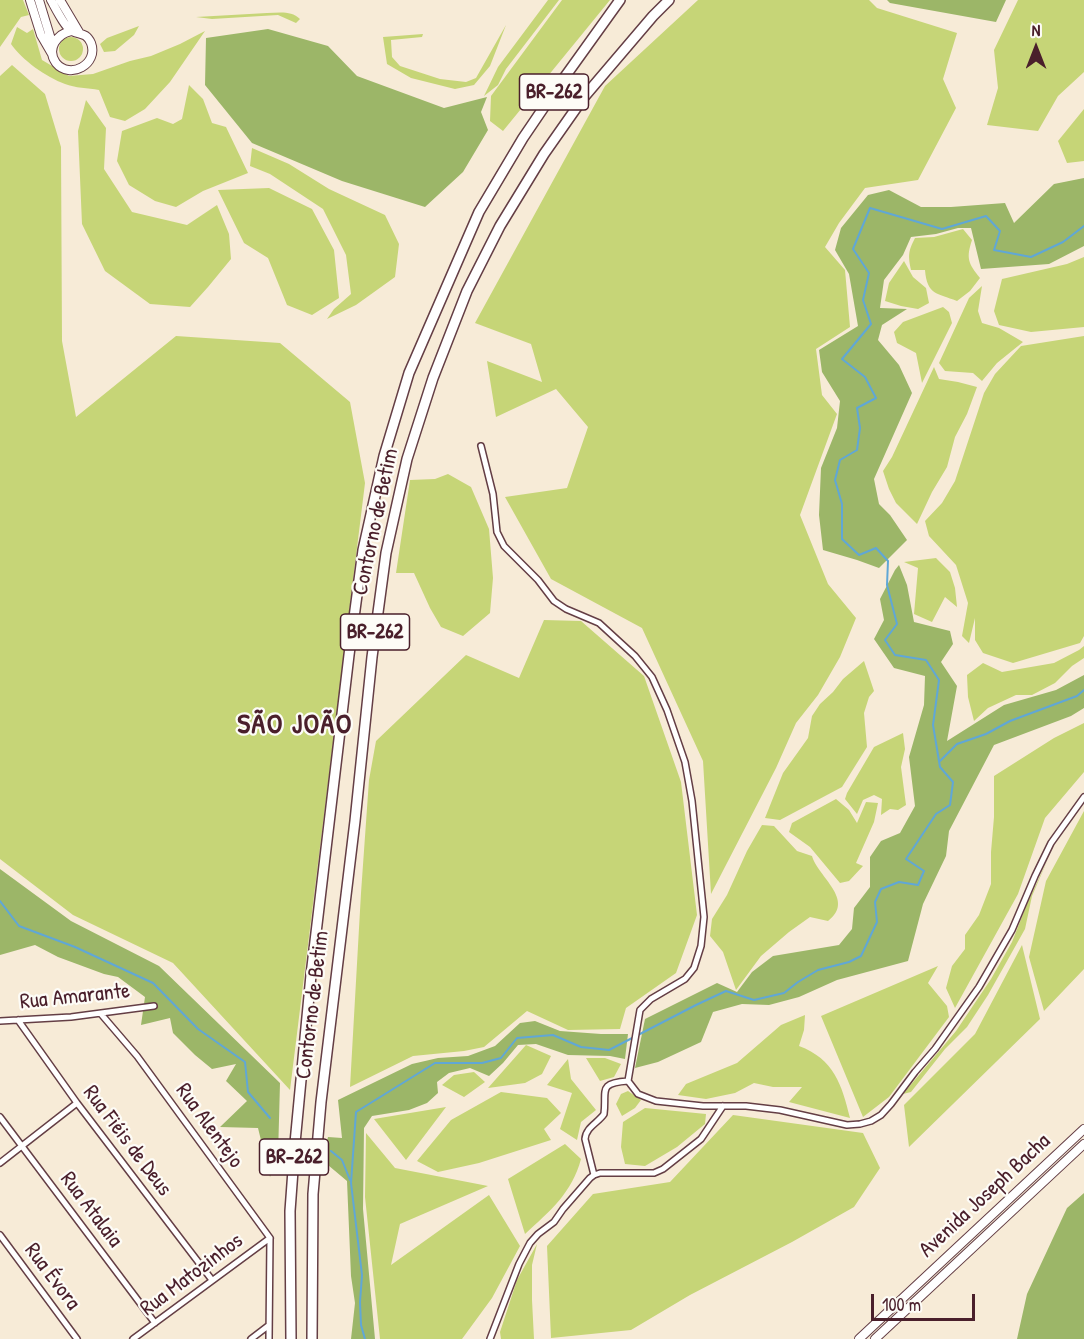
<!DOCTYPE html>
<html>
<head>
<meta charset="utf-8">
<style>
  body { margin:0 }
  #map { position:relative; width:1084px; height:1339px; overflow:hidden; background:#f7ebd7; font-family:"Patrick Hand",sans-serif }
  canvas { display:block }
  .north { position:absolute; left:1006px; top:18px; width:60px; height:60px; -webkit-text-stroke:4px #fdfcf7; paint-order:stroke; rotate:0deg; font-size:16px; font-weight:700; line-height:24px; text-align:center; color:#4a1f2b }
  .north::after { content:''; display:block; margin:auto; width:21px; height:27px; background:#4a1f2b; clip-path:polygon(50% 0,100% 100%,50% 72%,0 100%) }
  .scale { position:absolute; left:871px; top:1294px; width:104px; height:27px; box-sizing:border-box; border:3px solid #4a1f2b; border-top:0; padding-left:8px; font-size:18px; line-height:21px; white-space:nowrap; color:#4a1f2b; -webkit-text-stroke:4px #fdfcf7; paint-order:stroke }
</style>
</head>
<body>
<div id="map">
<canvas width="1084" height="1339"></canvas>
<div class="north">N</div>
<div class="scale">100 m</div>
</div>
<script>
const c = document.querySelector('canvas').getContext('2d');
c.lineJoin = 'round';
function fill(path, color) {
  c.fillStyle = color;
  c.fill(path, 'evenodd');
}
function trace(path, color, width, dash) {
  c.strokeStyle = color;
  c.lineWidth = width;
  c.lineCap = dash ? 'butt' : 'round';
  c.setLineDash(dash || []);
  c.stroke(path);
}
function drawText(font, color, halo, rows, align = 'center') {
  c.font = font + ' "Patrick Hand",sans-serif';
  c.lineWidth = 4.5;
  c.setLineDash([]);
  c.textBaseline = 'middle';
  c.strokeStyle = halo;
  c.fillStyle = color;
  for (const [text, x, y, turn = 0] of rows) {
    c.save();
    c.translate(x, y);
    c.rotate((+turn || 0) * Math.PI / 180);
    c.textAlign = isNaN(turn) ? turn : align;
    if (halo) c.strokeText(text, 0, 0);
    c.fillText(text, 0, 0);
    c.restore();
  }
}
const green = new Path2D(`
  M0,0H23L29,15L21,17L0,47Z
  M548,0H559L506,69L498,85L484,96L498,67Z
  M562,0H610L503,131L490,121L491,96Z
  M698,0H869L877,8L957,33L943,79L956,108L918,180L865,188L839,223L825,247L845,270L850,327L816,349L822,395L837,414L800,515L828,584L856,618L840,657L818,695L796,723L776,768L711,894L703,761L642,628L551,579L505,497L567,488L588,427L556,389L496,417L487,361L542,382L531,344L475,323L605,86Z
  M1018,0H1084V72L1058,96L1038,131L987,125L998,88L994,50Z
  M267,13C278,13 291,10 300,19L296,23L278,15L212,19L196,17Z
  M506,25L490,66L474,85L455,89L411,78L387,64L383,37L423,34L422,37L391,40L392,57L400,66L440,79L466,82L476,78Z
  M139,26L134,35L115,51L104,52L100,44L107,38Z
  M17,27L27,33L33,29L42,60L69,76L93,74L130,61L151,56L180,44L205,31L170,82L145,109L125,121L110,117L99,90C88,88 75,88 65,84C46,77 22,60 11,44Z
  M59 49a12 12 0 1 1 24 0a12 12 0 1 1-24 0Z
  M12,65L45,94L61,147L62,341L76,417L176,336L280,343L350,402L365,483L290,1090L173,963L73,915L0,859V76Z
  M189,85L203,99L212,123L226,127L248,173L203,191L176,207L155,201L129,185L117,161L122,131L157,118L173,124L182,119Z
  M86,100L106,128L104,169L132,212L187,225L217,205L229,234L231,259L208,287L190,307L150,304L105,271L82,224L78,131Z
  M1084,109V161L1067,163L1058,141Z
  M252,148L289,164L329,189L385,215L399,244L395,277L356,305L327,319L334,309L351,294L346,255L323,209L270,174L250,166Z
  M269,188L312,209L334,250L339,298L312,315L287,305L268,258L244,243L218,190Z
  M963,229L972,240C966,258 968,263 980,278L970,291L957,301C937,293 927,295 925,270H911C908,255 908,252 915,238L934,237Z
  M1084,257V327L1031,332L999,325L994,311L1002,279L1067,264Z
  M904,261L913,277L926,288L929,303L918,309L901,306L885,301L889,283Z
  M982,286L978,311L982,323L999,328L1023,342L997,363L982,381L973,373L945,371L939,363L969,298Z
  M943,307L949,312L952,323L922,383L916,353L897,343L894,332L903,322Z
  M1084,336V636L1080,643L1013,663L983,653L975,640V618L969,643L962,636L968,603L956,565L929,536L925,521L942,503L955,481L984,393L995,374L1021,346Z
  M934,367L939,379L958,382L977,387L967,414L955,437L947,467L932,492L917,524L896,503L889,489L883,471L892,457Z
  M448,474L471,487L489,529L493,578L490,613L463,636L441,627L430,608L414,573H396L410,480L435,479Z
  M936,558L950,572L955,588L957,607L945,597L932,622L914,614L918,568L904,562Z
  M544,620L581,621L644,676L681,782L697,915L676,973L626,1008L620,1029L568,1030L527,1011L484,1047L464,1051L413,1056L350,1087L361,893L369,780L376,741L466,655L519,678Z
  M1084,646V658L1072,666L1055,683L1032,695H1016L988,708L974,721L968,697L967,675L983,663L1002,672L1054,663L1079,650Z
  M864,661L874,691L869,697L864,713L867,747L842,787L780,820L765,818L783,773L808,738L812,716L820,704L833,692L843,679Z
  M1084,723V772L1045,818L1018,894L955,1008L946,988L952,966L965,949V935L979,915L991,884V852L994,817V776L1054,738Z
  M903,733L905,749L901,767L906,805L898,810L890,809L881,815L882,799L874,795L863,800L857,814L845,799L847,793L874,747Z
  M836,799L849,810L857,823L866,802L878,803L874,822L856,863L863,866L849,881L840,883L810,847L789,832L792,823Z
  M1084,811V969L1044,1011L1029,957L1046,881Z
  M762,825L774,826L797,851L812,856C818,877 856,900 828,921L810,917L789,932L761,956L736,990L723,952L710,936L712,919L727,895L747,851Z
  M1048,859L1032,896L1025,929L988,995L967,1027L945,1049L911,1092L903,1094L956,1031L991,979L1012,942L1027,904Z
  M1022,945L1040,1019L909,1147L904,1105L975,1034Z
  M938,966L928,983L947,1006L949,1017L889,1097L863,1117L821,1016Z
  M805,1015L804,1030L799,1046C834,1059 842,1085 850,1118L789,1102L802,1087H773L754,1083L735,1093L706,1099L678,1095L686,1084L737,1063L781,1025Z
  M526,1045L551,1056L542,1074L525,1083L488,1088Z
  M586,1058H605L621,1064L614,1077L600,1081Z
  M568,1059L571,1079L596,1110L581,1122L577,1140L560,1129L572,1093L547,1085Z
  M474,1072L485,1082L464,1097L442,1085L454,1075Z
  M628,1091L641,1100L635,1108L622,1116L616,1104L621,1094Z
  M501,1092L547,1098L561,1113L544,1129L551,1140L479,1163L438,1172L417,1161L451,1120Z
  M446,1107L406,1160L374,1119Z
  M645,1108L706,1114L705,1124L677,1147L645,1166L625,1164L621,1147L623,1122Z
  M733,1115L863,1133L880,1168L854,1207L792,1242L690,1295L631,1330L551,1338L547,1246L593,1194L670,1182Z
  M366,1133L395,1168L488,1186L400,1224L391,1265L489,1195L520,1246L492,1298L462,1339H380L365,1197Z
  M565,1144L581,1159C572,1193 550,1211 525,1234L508,1179Z
  M537,1244L532,1265V1300L534,1339H501L500,1332L517,1280Z`);
const forest = new Path2D(`
  M887,0H1006L996,22L890,3Z
  M268,29L328,46L357,76L444,108L487,97L481,112L488,130L463,172L425,207L342,181L252,143L205,85L206,38Z
  M1084,178V246L1049,264L981,269L971,228H958L936,234L911,237L903,255L884,280L880,308L907,309L882,325L878,340L899,365L912,393L874,479L879,504L890,515L907,540L879,568L857,560L823,550L819,515L821,468L837,428L840,401L822,372L819,350L858,326L849,274L835,250L841,228L868,195L889,190L921,207H951L1005,203L1014,223L1054,184Z
  M899,565L907,585L914,622L950,631L953,644L941,662L957,686L947,741L1004,705L1056,690L1084,675V708L1071,716L994,745L949,831L946,856L923,904L908,961L837,980L799,997L769,1005L742,1004L713,1012L701,1042L658,1062L635,1068L645,1019L717,983L737,992L752,972L773,956L839,945L852,929L854,908L870,887V857L881,841L900,833L915,806L909,757L924,705L925,676L894,668L874,639L884,620L880,599L895,570Z
  M0,869L71,921L159,966L280,1083L278,1156L270,1177L258,1128L220,1127L247,1101L226,1081L236,1064L212,1069L195,1055L173,1033L170,1018L141,1025L145,997L118,977L104,974L58,957L35,945L0,955Z
  M535,1021L560,1031L601,1034H628L625,1059L610,1056L568,1055L536,1044L518,1045L503,1063L489,1076L470,1068L449,1073L437,1082L438,1093L427,1103L409,1110L372,1116L364,1128L363,1209L375,1339H351L355,1303L351,1276L347,1181L322,1160L328,1137L342,1138L338,1100L412,1064L438,1058L468,1056L495,1046L520,1023Z
  M1084,1193V1339H1017L1027,1294L1067,1208Z`);
const stream = new Path2D(`
  M940,761L957,744L986,734L1010,721L1077,696L1084,690
  M0,901L19,926L75,947L153,983L198,1029L245,1062L248,1092L270,1118
  M331,1151L342,1160L350,1180
  M365,1339L361,1325L360,1302L362,1275L351,1183L356,1112L435,1063H482L501,1058L517,1038L553,1035L581,1047L609,1050L696,1005L726,991L754,1000L784,993L798,982L818,970L849,962L861,956L877,922L875,902L881,889L899,882L918,885L924,871L906,859L936,814L950,805L953,782L940,767L933,725L939,680L926,660L895,655L885,640L897,624L887,585L888,561L876,548L859,555L842,539V504L835,480L840,460L857,450L860,428L857,408L876,398L865,377L842,359L871,324L863,300L869,273L853,249L870,208L942,229L986,216L1000,231L994,250L1031,257L1063,242L1084,226`);
const street = new Path2D(`
  M481,446L493,494L497,532L504,546L538,580L554,601L566,609L599,623L635,656L652,677L667,710L685,762L692,801L704,917L701,946L694,968L685,979L651,999L640,1010L628,1081L638,1094L656,1101L703,1106H746L780,1110L847,1125L860,1124L871,1121L881,1115L891,1104L915,1072L935,1049L979,987L1012,930L1035,876L1051,843L1084,797
  M101,1014L137,1056L270,1238L269,1339
  M18,1020L77,1103L212,1280
  M0,1021L71,1017L154,1006
  M0,1117L155,1323
  M0,1163L77,1103
  M594,1175L585,1139C586,1127 598,1123 604,1114C607,1091 597,1083 628,1081
  M0,1235L77,1339
  M133,1339L270,1238
  M251,1339L268,1326
  M490,1339L519,1264L530,1243L538,1234L554,1222L563,1209L590,1178L594,1175L600,1173H654L663,1169L701,1139L723,1106`);
const secondary = new Path2D(`
  M30,0L41,35L52,54
  M39,0L53,46
  M51,0C55,7 65,28 72,31C80,35 86,32 91,43C99,64 70,80 56,63C46,49 57,34 71,31
  M60,0L79,32
  M859,1339L1084,1129
  M875,1339L1084,1144`);
const highway = new Path2D(`
  M291,1339L290,1211L295,1143L311,975L349,655L363,550L384,456L409,373L479,212L523,138L559,85L620,0
  M312,1339L313,1194L321,1102L355,821L372,657L386,553L407,459L433,378L467,291L500,226L544,154L584,97L653,16L669,0`);
const shields = [
  [554,92,69],
  [375,632,69],
  [294,1157,69]
];
const shieldNames = [
  ["BR-262",554,92],
  ["BR-262",375,632],
  ["BR-262",294,1157]
];
const streetNames = [
  ["Contorno de Betim",376,522,-78],
  ["Rua Amarante",75,997,-6],
  ["Contorno de Betim",313,1005,-83],
  ["Rua Alentejo",209,1126,54],
  ["Rua Fiéis de Deus",127,1141,53],
  ["Avenida Joseph Bacha",985,1196,-43],
  ["Rua Atalaia",91,1210,53],
  ["Rua Matozinhos",192,1275,-37],
  ["Rua Évora",52,1277,53]
];
const districtNames = [
  ["SÃO JOÃO",295,726]
];
fill(green, '#c6d577');
fill(forest, '#9cb668');
trace(stream, '#60a7d6', 2);
trace(street, '#643e45', 8);
trace(secondary, '#643e45', 10);
trace(highway, '#643e45', 12);
trace(street, '#fff', 5);
trace(secondary, '#fff', 8);
trace(highway, '#fff', 9);
for (const [x, y, w] of shields) {
  const box = new Path2D();
  box.roundRect(x - w / 2, y - 18, w, 36, 4.5);
  c.fillStyle = '#fdfcf7';
  c.fill(box);
  trace(box, '#4a1f2b', 1.5);
}
drawText('bold 21px', '#4a1f2b', null, shieldNames);
drawText('22px', '#4a1f2b', '#fdfcf7', streetNames);
c.letterSpacing = '1.5px';
drawText('bold 28px', '#4a1f2b', '#fdfcf7', districtNames);
c.letterSpacing = '0px';
</script>
</body>
</html>
